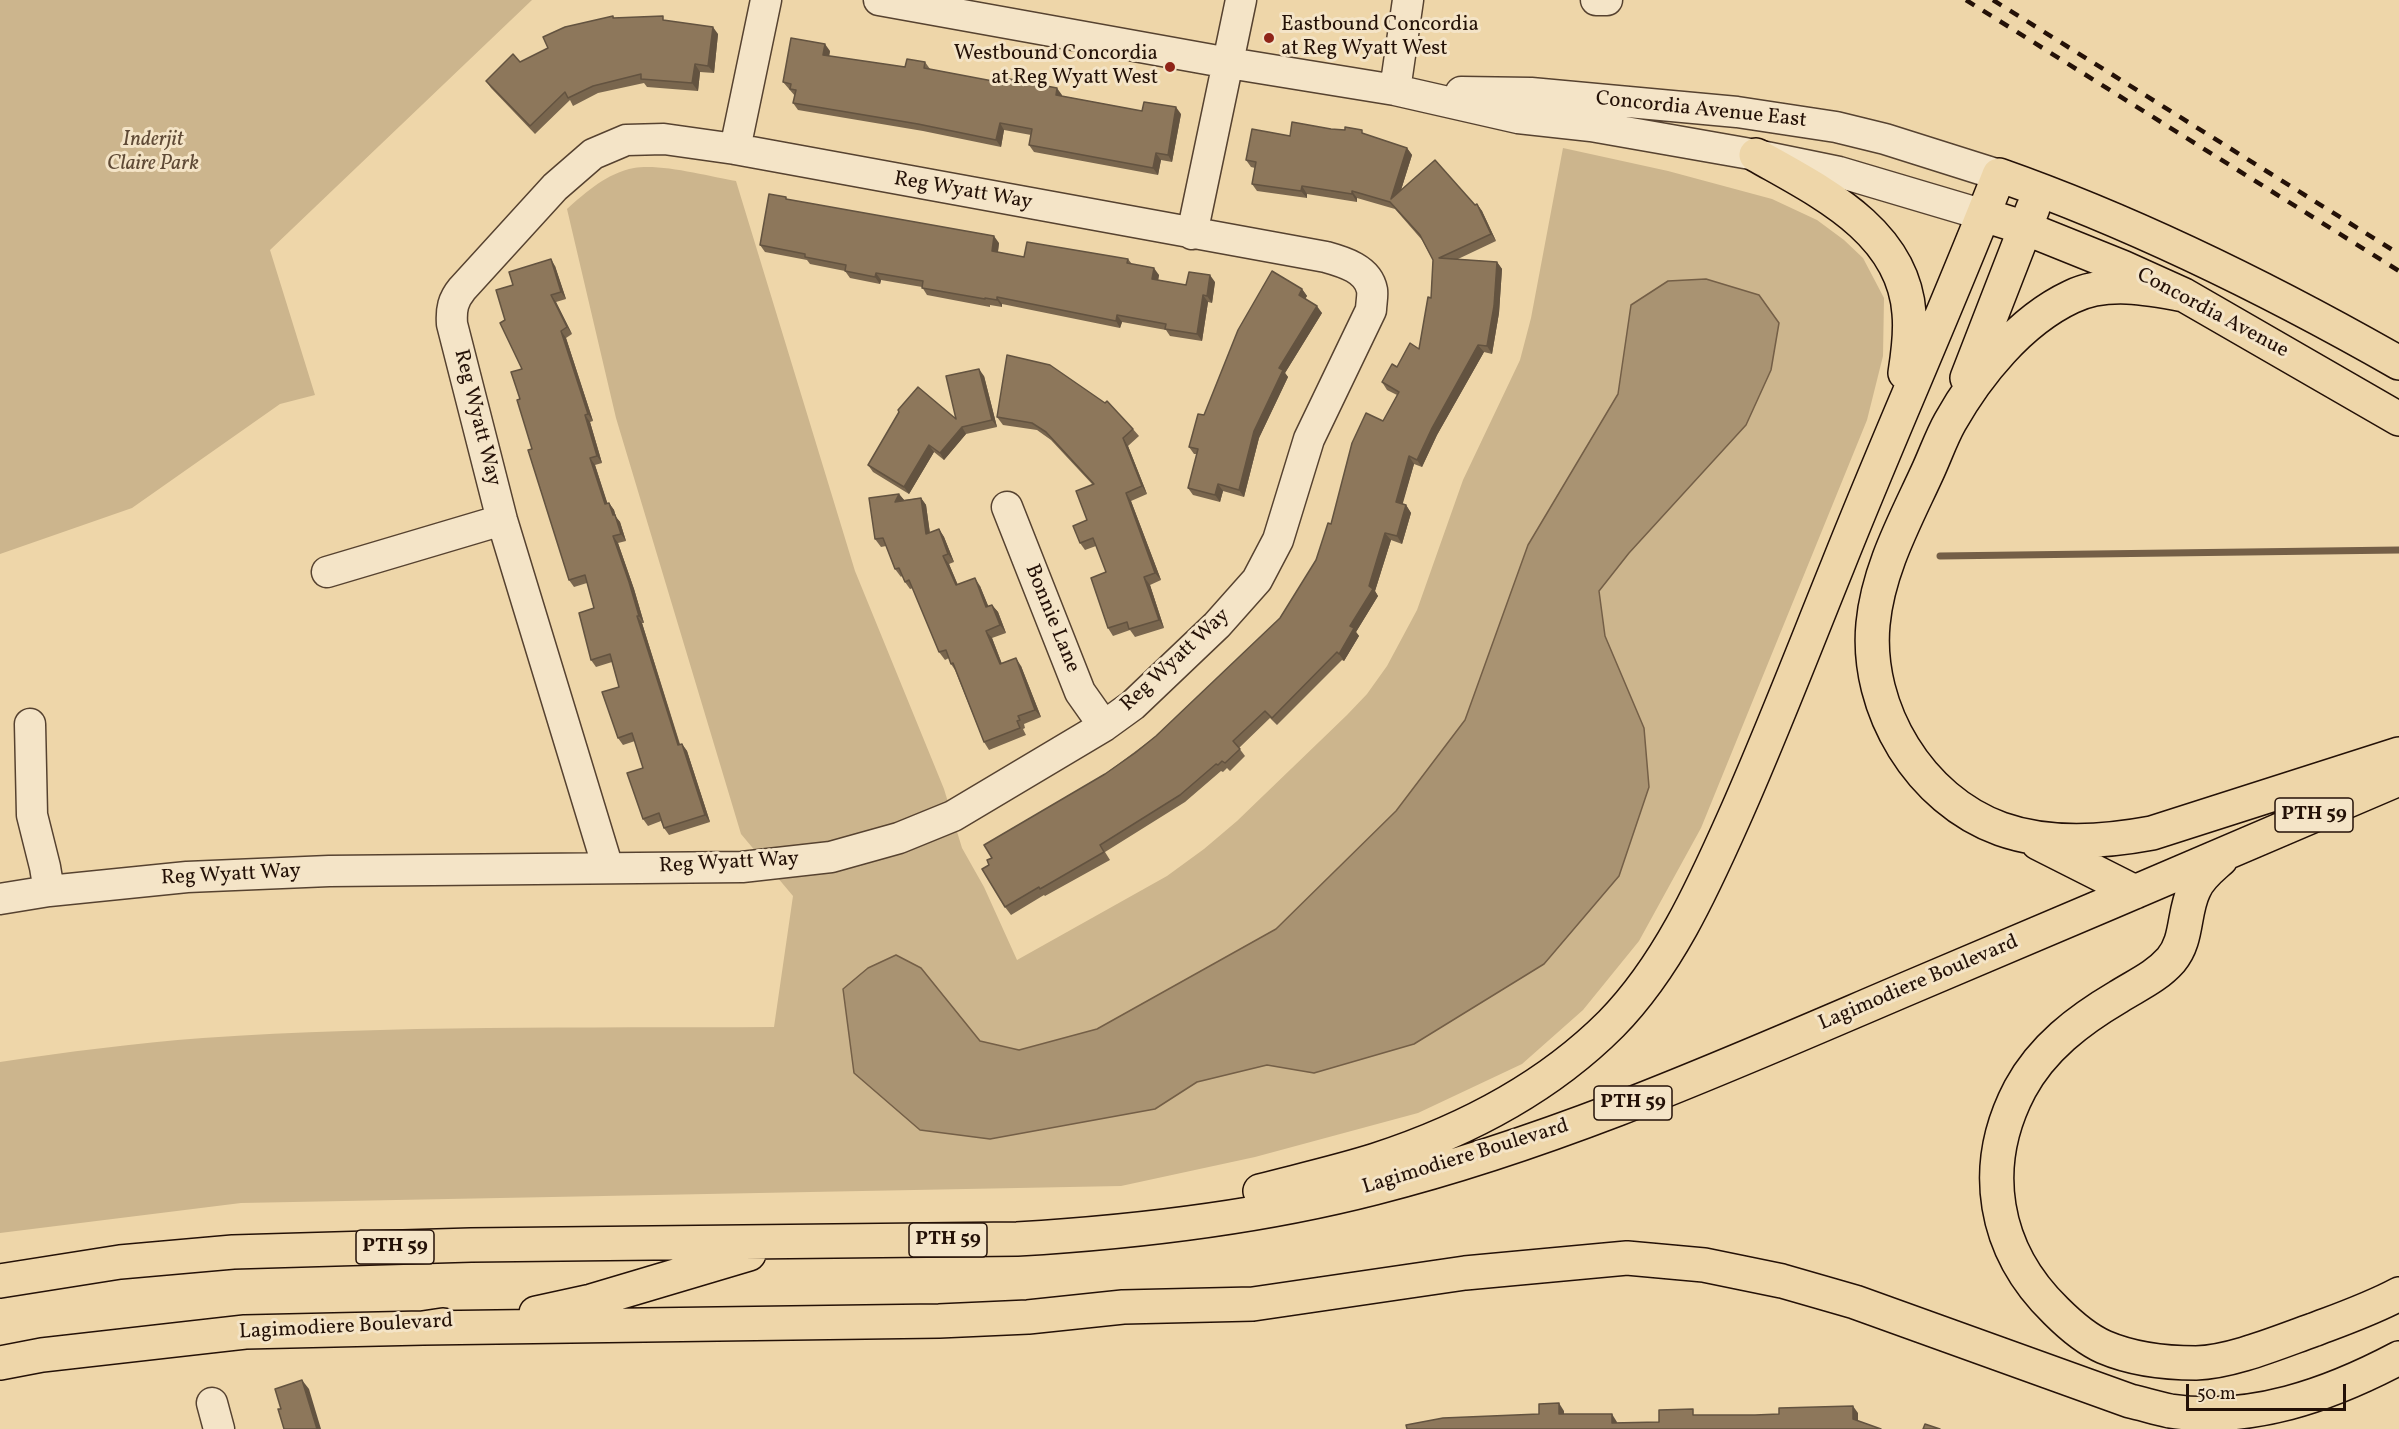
<!DOCTYPE html>
<html>
<head>
<meta charset="utf-8">
<style>
  body { margin:0 }
  #map { position:relative; width:2399px; height:1429px; overflow:hidden; background:#eed6a9; font-family:Vollkorn,serif }
  canvas { display:block }
  .scale { position:absolute; left:2186px; top:1384px; width:160px; height:27px; box-sizing:border-box; border:3px solid #241107; border-top:0; padding-left:8px; font-size:18px; line-height:21px; white-space:nowrap; color:#241107; -webkit-text-stroke:4px #f4e4c7; paint-order:stroke }
</style>
</head>
<body>
<div id="map">
<canvas width="2399" height="1429"></canvas>
<div class="scale">50 m</div>
</div>
<script>
const c = document.querySelector('canvas').getContext('2d');
c.lineJoin = 'round';
function fill(path, color) {
  c.fillStyle = color;
  c.fill(path, 'evenodd');
}
function trace(path, color, width, dash) {
  c.strokeStyle = color;
  c.lineWidth = width;
  c.lineCap = dash ? 'butt' : 'round';
  c.setLineDash(dash || []);
  c.stroke(path);
}
function drawText(font, color, halo, rows, align = 'center') {
  c.font = font + ' Vollkorn,serif';
  c.lineWidth = 6;
  c.setLineDash([]);
  c.textBaseline = 'middle';
  c.strokeStyle = halo;
  c.fillStyle = color;
  for (const [text, x, y, turn = 0] of rows) {
    c.save();
    c.translate(x, y);
    c.rotate((+turn || 0) * Math.PI / 180);
    c.textAlign = isNaN(turn) ? turn : align;
    if (halo) c.strokeText(text, 0, 0);
    c.fillText(text, 0, 0);
    c.restore();
  }
}
const green = new Path2D(`
  M0,0H532L270,250L315,395L280,404L132,508L0,554Z
  M1563,148L1668,171L1772,199L1817,220L1844,240L1863,258L1884,298L1883,356L1867,420L1701,828L1639,941L1583,1010L1522,1064L1418,1113L1255,1157L1121,1186L241,1203L0,1233V1062C67,1052 135,1043 203,1038C392,1025 583,1028 774,1027L793,896L741,834L616,418L567,209C586,192 607,173 634,168C659,163 709,176 736,181L855,571L944,789L962,848L984,887L1017,960L1167,876L1204,849L1237,821L1347,715L1367,694L1387,666L1417,610L1463,480L1520,360L1531,318Z`);
const water = new Path2D(`
  M1706,279L1759,295L1779,323L1771,370L1746,425L1629,553L1599,591L1605,636L1644,728L1649,787L1619,876L1544,964L1414,1044L1314,1073L1267,1065L1197,1082L1155,1109L990,1139L920,1130L854,1073L843,989L868,968L896,955L921,968L980,1041L1019,1050L1097,1029L1276,929L1396,811L1465,720L1528,545L1618,394L1631,305L1668,281Z`);
const stream = new Path2D(`
  M1940,556L2399,550`);
const minor = new Path2D(`
  M879,0L1229,63L1395,90L1518,118L1591,126L1756,155L1839,172L1984,215
  M1596,0H1607
  M1395,90L1408,0
  M1461,92L1531,93L1737,112L1836,127L1885,139L1999,175
  M735,149L766,0
  M1192,234L1241,0
  M1007,507L1080,692L1104,726
  M327,572L502,520
  M30,724L32,815L45,867L49,891
  M0,899L49,891L187,877L329,871L742,867L831,857L899,838L953,816L1104,726L1133,705L1217,625L1257,580L1278,540L1309,439L1371,310C1371,304 1373,296 1372,290C1368,269 1344,262 1326,257L735,149L664,139L626,140L593,154L555,187L462,289C453,300 451,309 452,324L502,520L608,868
  M212,1403L219,1429`);
const major = new Path2D(`
  M1756,155C1819,191 1903,230 1909,313C1911,333 1908,354 1905,373
  M1984,215L2025,228L2122,267L2184,295L2399,419
  M2184,295C2148,288 2106,280 2071,297C2020,321 1977,374 1950,422C1941,438 1935,456 1927,473C1905,521 1878,570 1873,624C1865,709 1920,800 2001,829C2049,846 2104,842 2152,833L2399,754
  M1967,378L2033,208
  M2038,843L2135,892
  M2221,859C2211,868 2199,877 2194,890C2183,913 2188,940 2171,960C2156,977 2137,985 2118,997C2079,1020 2042,1048 2020,1089C1979,1167 1993,1250 2056,1311C2070,1325 2086,1339 2104,1347C2132,1359 2166,1363 2196,1363C2232,1362 2279,1342 2313,1330C2342,1319 2371,1309 2399,1294
  M1260,1191C1298,1181 1338,1172 1376,1160C1462,1132 1547,1088 1611,1024C1667,967 1702,890 1734,818C1771,735 1804,649 1838,565C1890,434 1948,306 1999,175C2138,224 2271,290 2399,363
  M0,1281L120,1262L233,1252L471,1245L1017,1239C1137,1232 1257,1218 1374,1188C1560,1141 1735,1062 1911,987C2074,918 2236,849 2399,779
  M536,1313L591,1301L749,1254
  M423,1328L939,1321L1028,1317L1123,1307L1253,1304L1465,1273L1627,1258L1704,1265L1782,1281L1855,1302L2130,1401C2143,1404 2156,1408 2170,1411C2251,1423 2329,1395 2399,1358
  M0,1363L42,1355L245,1332L423,1328L443,1325`);
const rail = new Path2D(`
  M1966,0L2399,271
  M1993,0L2399,254`);
const wall = new Path2D(`
  M613,16L614,18L667,21L718,34L714,73L700,72L698,91L647,87L644,83L598,93L573,106L570,100L535,134L491,88L486,81L520,62Z
  M830,51L829,56L905,67L925,62L930,69L1062,95V96L1142,111L1181,114L1172,162L1161,160L1158,175L1034,152L1029,145L1031,135L1004,130L1001,147L923,131L798,110L793,103L795,96L783,82Z
  M1331,129L1365,134L1407,148L1412,155L1401,190L1475,205L1477,204L1482,211L1496,241L1458,259L1497,262L1502,269L1499,313L1492,354L1484,352L1437,435L1422,467L1414,464L1402,504L1406,505L1411,513L1402,544L1391,540L1375,591L1378,596L1356,632L1359,636L1344,661L1342,660L1277,725L1270,718L1239,748L1245,756L1230,771L1227,768L1223,772L1221,771L1185,802L1105,852L1110,860L1045,896L1044,895L1011,915L1005,907L989,865L992,858L1156,736L1280,618L1316,560L1331,524L1383,421L1397,395L1387,390L1382,382L1397,367L1419,349L1431,298L1433,260L1422,240L1395,209L1357,198V202L1307,194V198L1257,191L1252,184L1255,168L1251,167L1246,160L1290,136Z
  M787,199L999,243L998,252L1024,257L1128,259L1132,264L1159,275L1158,280L1186,285L1215,282L1212,303L1208,302L1202,341L1170,336L1166,330L1122,322L1120,328L1002,304V307L990,305V307L927,295L922,287L881,280L880,284L850,278L845,271L810,264L807,260L765,252L760,245Z
  M555,266L566,299L556,302L572,334L566,338L593,421L590,422L602,463L595,465L607,503H609L614,510L616,517L620,522L626,541L618,543L634,589L644,623H642L680,744H682L687,751L710,822L669,835L664,828L661,821L648,826L643,819V768L635,741L623,745L618,738L619,687L612,662L596,667L591,660L594,608L587,583L574,587L569,580L532,449L520,399L522,369L505,320Z
  M1302,289L1307,296L1305,299L1322,313L1285,373L1288,377L1259,438L1244,497L1223,491L1220,502L1193,495L1188,488L1197,454H1194L1189,447Z
  M984,376L997,427L966,434L944,460L934,452L909,494L873,472L868,465L899,412L898,410L956,419Z
  M997,417L1133,429L1139,436L1128,446L1147,494L1131,501L1161,580L1150,585L1164,628L1135,637L1130,630L1113,636L1108,628L1106,572L1096,546L1085,550L1080,543L1087,520L1092,484L1051,440L1037,430L1003,425Z
  M899,494L904,500L921,498L926,505L930,533L939,529L944,537L954,562L949,564L958,585L980,586L988,606L992,605L998,612L1006,633L992,638L1002,664L1021,666L1041,717L1024,724L1025,728L1023,729L1026,735L989,750L984,742L955,670L951,664L949,658L945,660L939,652L913,588L910,589L905,582L902,576L901,577L895,569L886,546L881,547L875,539Z`);
const shadedWall = new Path2D(`
  M713,27L718,34L714,73L708,66Z
  M825,44L830,51L828,62L823,55Z
  M695,64L700,72L698,91L692,83Z
  M1057,88L1062,95L1061,102L1056,95Z
  M1176,107L1181,114L1172,162L1168,155Z
  M1000,123L1004,130L1001,147L996,140Z
  M1407,148L1412,155L1396,206L1391,199Z
  M1156,153L1161,160L1158,175L1153,168Z
  M1302,186L1307,194V198L1301,191Z
  M1352,191L1357,198V202L1352,194Z
  M1477,204L1482,211L1496,241L1491,234Z
  M994,236L999,243L997,258L992,251Z
  M551,259L555,266L566,299L561,292Z
  M1497,262L1502,269L1499,313L1492,354L1487,346Z
  M1154,268L1159,275L1157,287L1152,279Z
  M876,273L881,280L880,284L875,277Z
  M1210,275L1215,282L1212,303L1207,296Z
  M1302,289L1307,296L1303,302L1299,295Z
  M551,295L556,302L572,334L567,327Z
  M1203,295L1208,302L1202,341L1197,334Z
  M997,297L1002,304V307L997,300Z
  M1317,306L1322,313L1285,373L1288,377L1259,438L1244,497L1239,490L1254,431L1279,368Z
  M1117,315L1122,322L1120,328L1116,321Z
  M561,331L566,338L593,421L588,414Z
  M1478,345L1484,352L1437,435L1422,467L1417,460L1432,428Z
  M979,369L984,376L997,427L992,420Z
  M585,415L590,422L602,463L597,456Z
  M962,427L966,434L944,460L940,453Z
  M1123,438L1128,446L1147,494L1142,486Z
  M929,445L934,452L909,494L904,487Z
  M1409,456L1414,464L1401,510L1396,502Z
  M590,458L595,465L610,511L605,504Z
  M1218,484L1223,491L1220,502L1215,495Z
  M1126,493L1131,501L1161,580L1155,573Z
  M899,494L905,501L895,502Z
  M921,498L926,505L931,542L926,534Z
  M609,503L614,510L616,517L620,522L626,541L621,534L613,515Z
  M1406,505L1411,513L1402,544L1397,536Z
  M939,529L944,537L954,562L948,554Z
  M1385,533L1391,540L1375,591L1378,596L1356,632L1359,636L1344,661L1339,654L1350,626L1369,586Z
  M613,536L618,543L634,589L644,623L639,616Z
  M943,556L949,564L961,593L956,585Z
  M1144,577L1150,585L1164,628L1159,620Z
  M975,578L980,586L992,615L986,607Z
  M992,605L998,612L1006,633L1000,625Z
  M637,616L642,623L682,752L678,745Z
  M986,631L992,638L1005,672L1000,664Z
  M1016,658L1021,666L1041,717L1035,710Z
  M682,744L687,751L710,822L705,815Z
  M302,1380L309,1389L321,1429H317Z
  M1559,1403L1564,1411V1421L1559,1414Z
  M1853,1406L1858,1413V1426L1853,1419Z
  M1612,1414L1617,1422V1429L1612,1423Z`);
const building = new Path2D(`
  M613,16V18L663,16V20L713,27L708,66L695,64L692,83L641,79V74L593,86L568,98L565,92L530,126L486,81L513,54L520,62L548,48L543,37L565,27Z
  M791,38L825,44L823,55L905,67L907,59L925,62L924,68L998,82L999,77L1057,88L1056,95L1142,111L1144,102L1176,107L1168,155L1156,153L1153,168L1029,145L1032,129L1000,123L996,140L918,124L793,103L796,90L790,89L791,84L783,82Z
  M1292,122L1331,129L1345,130V127L1362,130V133L1407,148L1391,199L1435,160L1475,205L1477,204L1491,234L1439,258L1497,262L1494,306L1487,346L1478,345L1432,428L1417,460L1409,456L1396,502L1406,505L1397,536L1385,533L1369,586L1373,589L1350,626L1354,628L1339,654L1337,652L1272,718L1265,711L1233,741L1240,749L1225,763L1222,761L1218,765L1216,764L1180,795L1100,845L1104,852L1040,889L1039,887L1005,907L982,869L989,865L987,860L992,858L984,845L1105,774L1135,753L1156,736L1280,618L1316,560L1328,523L1331,524L1352,443L1366,413L1383,421L1399,392L1382,382L1392,364L1397,367L1410,343L1419,349L1428,297L1431,298L1433,260L1420,235L1390,202L1352,191V194L1302,186L1301,191L1252,184L1256,162L1246,160L1252,129L1290,136Z
  M769,194L786,197V199L994,236L992,251L1024,257L1027,242L1128,259L1127,263L1154,268L1152,279L1186,285L1189,272L1210,275L1207,296L1203,295L1197,334L1165,329L1166,324L1117,315L1116,321L997,297V300L985,298V299L922,288L923,281L876,273L875,277L845,271L846,265L805,257V254L760,245Z
  M551,259L561,292L551,295L567,327L561,331L588,414L585,415L597,456L590,458L605,504L609,503L613,515H615L621,534L613,536L629,582L639,616H637L678,745L682,744L705,815L664,828L659,813L643,819L627,773L643,768L632,733L618,738L602,692L619,687L610,654L591,660L579,613L594,608L585,575L569,580L528,450L532,449L517,400L520,399L511,372L522,369L500,323L505,320L496,290L513,285L509,272Z
  M1272,271L1302,289L1299,295L1317,306L1279,368L1283,370L1254,431L1239,490L1218,484L1215,495L1188,488L1198,449L1189,447L1198,414L1204,415L1238,330Z
  M1007,355L1050,365L1105,403L1107,401L1133,429L1123,438L1142,486L1126,493L1155,573L1144,577L1159,620L1129,629L1127,622L1108,628L1091,578L1106,572L1093,538L1080,543L1073,526L1087,520L1076,491L1094,484L1046,432L1032,423L997,417Z
  M979,369L992,420L962,427L940,453L929,445L904,487L868,465L899,412L898,410L918,387L956,419L946,376Z
  M899,494L895,502L921,498L926,534L939,529L948,554L943,556L956,585L975,578L986,607L992,605L1000,625L986,631L1000,664L1016,658L1035,710L1018,716L1020,720L1017,721L1020,728L984,742L953,663L951,664L946,650L939,652L909,580L905,582L899,568L895,569L883,538L875,539L869,498Z
  M302,1380L317,1429H284L278,1409H281L275,1389Z
  M1559,1403V1414H1612V1423L1659,1422V1410L1693,1409V1415H1755L1779,1414V1408L1853,1406V1419L1881,1429H1407L1406,1425L1443,1418L1539,1414V1404Z
  M1925,1424L1940,1429H1923Z`);
const markers = [
  [1269,38,6,"#8f2418"],
  [1170,67,6,"#8f2418"]
];
const shields = [
  [2314,815,78],
  [1633,1103,78],
  [948,1240,78],
  [395,1247,78]
];
const shieldNames = [
  ["PTH 59",2314,815],
  ["PTH 59",1633,1103],
  ["PTH 59",948,1240],
  ["PTH 59",395,1247]
];
const poiNames = [
  ["Eastbound Concordia",1281,26],
  ["at Reg Wyatt West",1281,50],
  ["Westbound Concordia",1158,55,"right"],
  ["at Reg Wyatt West",1158,79,"right"]
];
const streetNames = [
  ["Concordia Avenue East",1701,111,6],
  ["Reg Wyatt Way",963,192,10],
  ["Concordia Avenue",2212,314,28],
  ["Reg Wyatt Way",476,418,76],
  ["Bonnie Lane",1051,619,68],
  ["Reg Wyatt Way",1176,661,-43],
  ["Reg Wyatt Way",729,864,-3],
  ["Reg Wyatt Way",231,876,-3],
  ["Lagimodiere Boulevard",1919,984,-23],
  ["Lagimodiere Boulevard",1466,1158,-17],
  ["Lagimodiere Boulevard",346,1328,-3]
];
const parkNames = [
  ["Inderjit",153,141],
  ["Claire Park",153,165]
];
fill(green, '#ccb58d');
fill(water, '#a99372');
trace(water, '#745f47', 1.5);
trace(stream, '#745f47', 7);
trace(minor, '#564230', 33);
trace(major, '#241107', 36);
trace(minor, '#f4e4c7', 30);
trace(major, '#eed6a9', 33);
trace(rail, '#241107', 4.5, [10, 10]);
fill(wall, '#79664e');
fill(shadedWall, '#635340');
fill(building, '#8d775b');
trace(building, '#635340', 1.5);
for (const [x, y, r, color] of markers) {
  const dot = new Path2D();
  dot.arc(x, y, r, 0, 2 * Math.PI);
  c.fillStyle = color;
  c.fill(dot);
  trace(dot, '#f4e4c7', 2);
}
for (const [x, y, w] of shields) {
  const box = new Path2D();
  box.roundRect(x - w / 2, y - 17, w, 34, 4.5);
  c.fillStyle = '#f4e4c7';
  c.fill(box);
  trace(box, '#241107', 1.5);
}
drawText('bold 20px', '#241107', null, shieldNames);
drawText('21px', '#241107', '#f4e4c7', poiNames, 'left');
drawText('21px', '#241107', '#f4e4c7', streetNames);
drawText('italic 21px', '#5f4a36', '#f4e4c7', parkNames);
</script>
</body>
</html>
